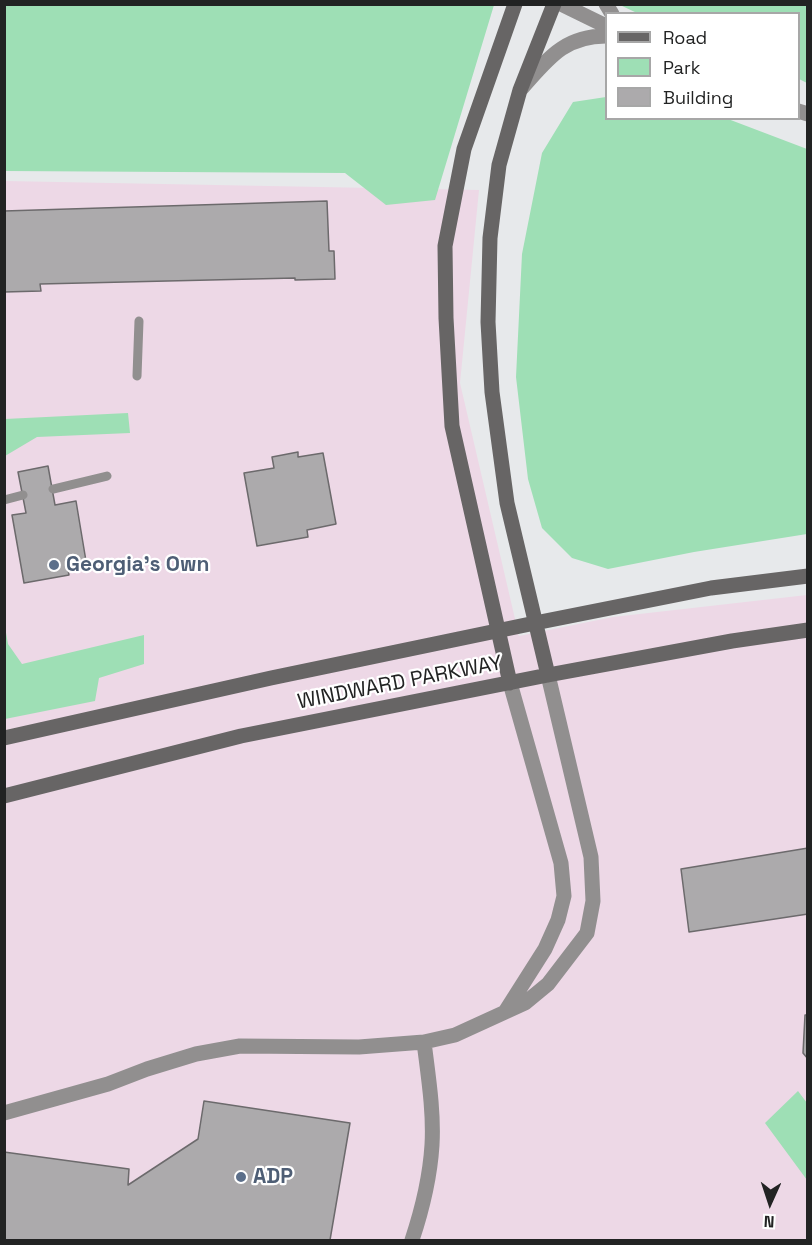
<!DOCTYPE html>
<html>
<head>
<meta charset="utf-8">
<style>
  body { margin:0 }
  #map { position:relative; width:812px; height:1245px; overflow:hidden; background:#e7e9eb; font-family:"Space Grotesk",sans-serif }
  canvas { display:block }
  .frame { position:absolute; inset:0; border:6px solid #222323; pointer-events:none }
  .legend { position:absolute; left:605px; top:12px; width:195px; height:108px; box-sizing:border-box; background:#fff; border:2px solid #a7a7a7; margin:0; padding:8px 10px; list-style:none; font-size:18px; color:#222323 }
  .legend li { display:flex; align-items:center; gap:12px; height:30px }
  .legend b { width:30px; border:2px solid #a7a7a7 }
  .north { position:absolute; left:740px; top:1173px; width:60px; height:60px; -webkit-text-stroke:4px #fff; paint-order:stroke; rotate:183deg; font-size:16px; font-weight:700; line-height:24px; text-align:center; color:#222323 }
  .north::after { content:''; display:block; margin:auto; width:21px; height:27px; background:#222323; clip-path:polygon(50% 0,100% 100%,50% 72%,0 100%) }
</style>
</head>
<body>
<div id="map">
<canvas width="812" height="1245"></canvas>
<div class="frame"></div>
<ul class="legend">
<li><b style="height:8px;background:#676565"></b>Road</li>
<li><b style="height:16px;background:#9edfb5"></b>Park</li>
<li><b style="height:16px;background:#acaaac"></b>Building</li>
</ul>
<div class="north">N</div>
</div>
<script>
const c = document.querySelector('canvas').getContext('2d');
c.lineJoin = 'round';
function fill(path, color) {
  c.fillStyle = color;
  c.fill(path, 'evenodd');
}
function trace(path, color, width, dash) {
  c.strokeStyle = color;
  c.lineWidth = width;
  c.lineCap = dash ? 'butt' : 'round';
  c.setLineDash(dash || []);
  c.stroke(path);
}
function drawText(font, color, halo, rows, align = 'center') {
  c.font = font + ' "Space Grotesk",sans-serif';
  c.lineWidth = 4.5;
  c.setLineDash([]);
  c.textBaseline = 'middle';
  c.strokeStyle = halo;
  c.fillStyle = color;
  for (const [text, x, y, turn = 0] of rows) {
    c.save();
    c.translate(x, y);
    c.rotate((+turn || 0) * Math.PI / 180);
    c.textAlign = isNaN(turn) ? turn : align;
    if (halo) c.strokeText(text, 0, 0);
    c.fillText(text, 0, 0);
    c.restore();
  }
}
const commercial = new Path2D(`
  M5,181L479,190L460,383L519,636L613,617L807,595V1240H5Z`);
const green = new Path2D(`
  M5,4H494V5L435,200L386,205L345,173L5,171Z
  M620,5H807V83L799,79L798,14L637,13Z
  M606,97V118L728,119L807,149V534L694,552L608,569L572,558L542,528L528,479L516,377L522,254L542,153L573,102Z
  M128,413L130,433L37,437L5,456V419Z
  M5,627L8,644L22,664L144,635V664L99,678L95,701L5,719Z
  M798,1091L807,1103V1180L765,1123Z`);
const building = new Path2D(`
  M327,201L329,251H334L335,279L295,280V278L40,284L41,291L4,292V211Z
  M298,452V457L323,453L336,524L307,530L308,537L257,546L244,473L274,468L272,457Z
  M48,466L55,505L76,501L87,567L68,570L69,575L24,583L12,515L26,513L18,472Z
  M808,848V914L689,932L681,869Z
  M805,1015H808V1059L803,1053Z
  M204,1101L350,1123L330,1240H4V1152L129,1169L128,1185L198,1139Z`);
const lane = new Path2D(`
  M137,376L139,321
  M53,489L107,476
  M4,500L23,495`);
const street = new Path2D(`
  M561,4L606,26
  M606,4L612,14
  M522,88C548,59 564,36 606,36
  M798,111L808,114
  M505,1012L545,949L558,920L564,896L561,863L510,683
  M4,1113L108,1084L147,1069L196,1054L240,1046L359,1047L424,1042L455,1035L525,1003L548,984L587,933L593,901L591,857L548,675
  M412,1240C422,1210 430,1177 432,1145C434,1111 428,1075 424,1042`);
const secondary = new Path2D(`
  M548,675L507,503L492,392L488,322L490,238L499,165L520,90L554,4
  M510,683L452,426L446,318L445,246L464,149L515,4
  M4,738L271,678L535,623L711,588L808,576
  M4,796L241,736L548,675L732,641L808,630`);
const markers = [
  [54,565,6,"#5c6f8a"],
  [241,1177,6,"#5c6f8a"]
];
const serviceNames = [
  ["Georgia's Own",66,565],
  ["ADP",253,1177]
];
const streetNames = [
  ["WINDWARD PARKWAY",400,683,-11]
];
fill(commercial, '#edd8e6');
fill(green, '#9edfb5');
fill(building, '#acaaac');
trace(building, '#6c6a6c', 1.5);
trace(lane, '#918f8f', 9);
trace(street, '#918f8f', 15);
trace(secondary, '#676565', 15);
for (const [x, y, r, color] of markers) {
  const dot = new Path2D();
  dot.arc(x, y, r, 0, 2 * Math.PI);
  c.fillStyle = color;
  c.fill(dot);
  trace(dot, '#fff', 2);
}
drawText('bold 21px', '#4e5e75', '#fff', serviceNames, 'left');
drawText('21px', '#222323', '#fff', streetNames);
</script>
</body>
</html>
